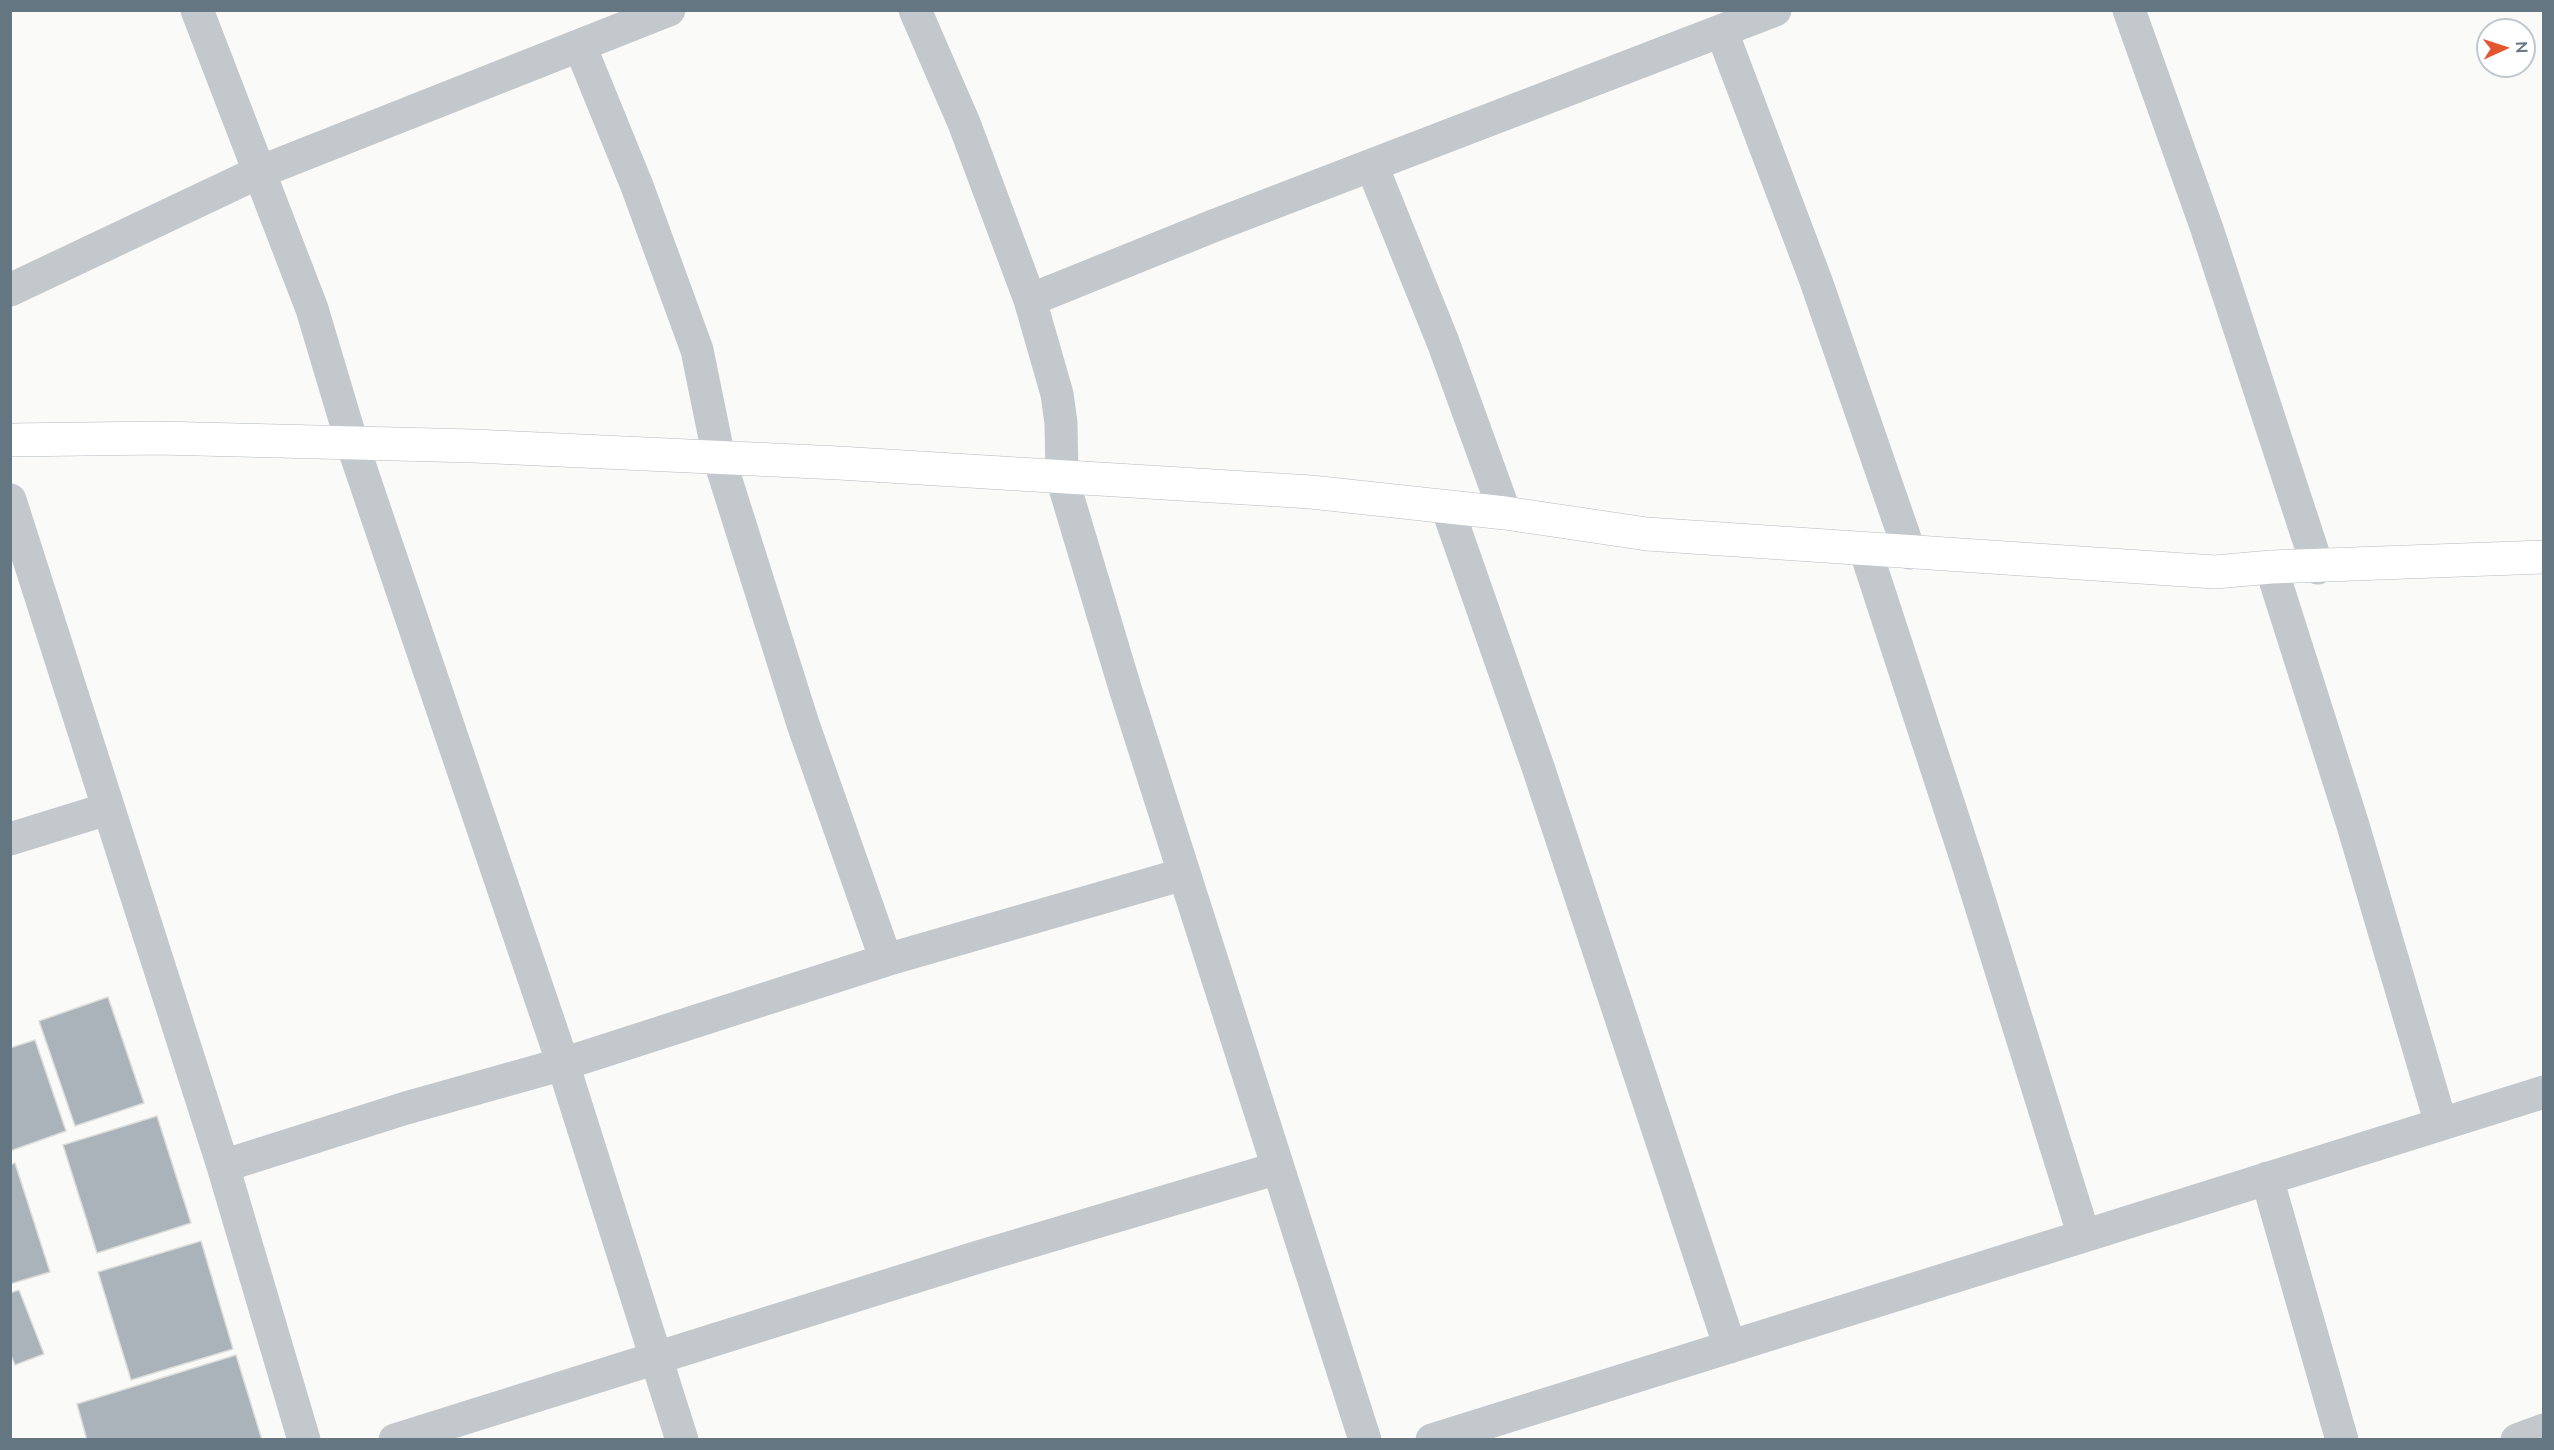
<!DOCTYPE html>
<html>
<head>
<meta charset="utf-8">
<style>
  body { margin:0 }
  #map { position:relative; width:2554px; height:1450px; overflow:hidden; background:#fafaf8; font-family:Mulish,sans-serif }
  canvas { display:block }
  .frame { position:absolute; inset:0; border:12px solid #657683; pointer-events:none }
  .north { position:absolute; left:2476px; top:18px; width:60px; height:60px; box-sizing:border-box; background:#fff; border:2px solid #c1c8cd; border-radius:50%; rotate:87deg; font-size:16px; font-weight:700; line-height:24px; text-align:center; color:#657683 }
  .north::after { content:''; display:block; margin:auto; width:21px; height:27px; background:#e4572e; clip-path:polygon(50% 0,100% 100%,50% 72%,0 100%) }
</style>
</head>
<body>
<div id="map">
<canvas width="2554" height="1450"></canvas>
<div class="frame"></div>
<div class="north">N</div>
</div>
<script>
const c = document.querySelector('canvas').getContext('2d');
c.lineJoin = 'round';
function fill(path, color) {
  c.fillStyle = color;
  c.fill(path, 'evenodd');
}
function trace(path, color, width, dash) {
  c.strokeStyle = color;
  c.lineWidth = width;
  c.lineCap = dash ? 'butt' : 'round';
  c.setLineDash(dash || []);
  c.stroke(path);
}
const building = new Path2D(`
  M108,997L144,1103L75,1126L39,1021Z
  M35,1040L66,1131L10,1151V1048Z
  M157,1116L191,1223L97,1253L63,1145Z
  M15,1163L50,1272L10,1284V1165Z
  M201,1241L233,1349L131,1380L98,1272Z
  M19,1290L44,1354L15,1365L10,1353V1293Z
  M236,1355L262,1440H87L77,1404Z`);
const minor = new Path2D(`
  M197,10L312,309L352,443L563,1064L682,1440
  M915,10L964,123L1030,300L1057,394L1061,423L1062,478L1125,688L1365,1440
  M2129,10L2207,229L2318,568
  M1722,32L1816,281L1910,553
  M580,46L637,186L697,350L719,458L803,724L886,960
  M1372,166L1443,342L1505,513
  M10,290L257,173L669,10
  M1030,300L1213,226L1775,10
  M10,500L223,1166L304,1440
  M1447,507L1538,767L1730,1347
  M1865,549L1968,864L2084,1236
  M2271,567L2352,822L2441,1124
  M10,839L107,809
  M223,1166L406,1108L563,1064L886,960L1184,874
  M2267,1178L2342,1440
  M395,1440L975,1258L1278,1168
  M1432,1440L2544,1092
  M2517,1440L2544,1430`);
const secondary = new Path2D(`
  M10,440L159,438L474,446L839,463L1311,492L1505,513L1647,534L2215,572L2271,567L2544,557`);
fill(building, '#aab3b9');
trace(building, '#dcdcda', 1.5);
trace(secondary, '#b3babf', 34);
trace(minor, '#c3c8cc', 33);
trace(secondary, '#fff', 33);
</script>
</body>
</html>
